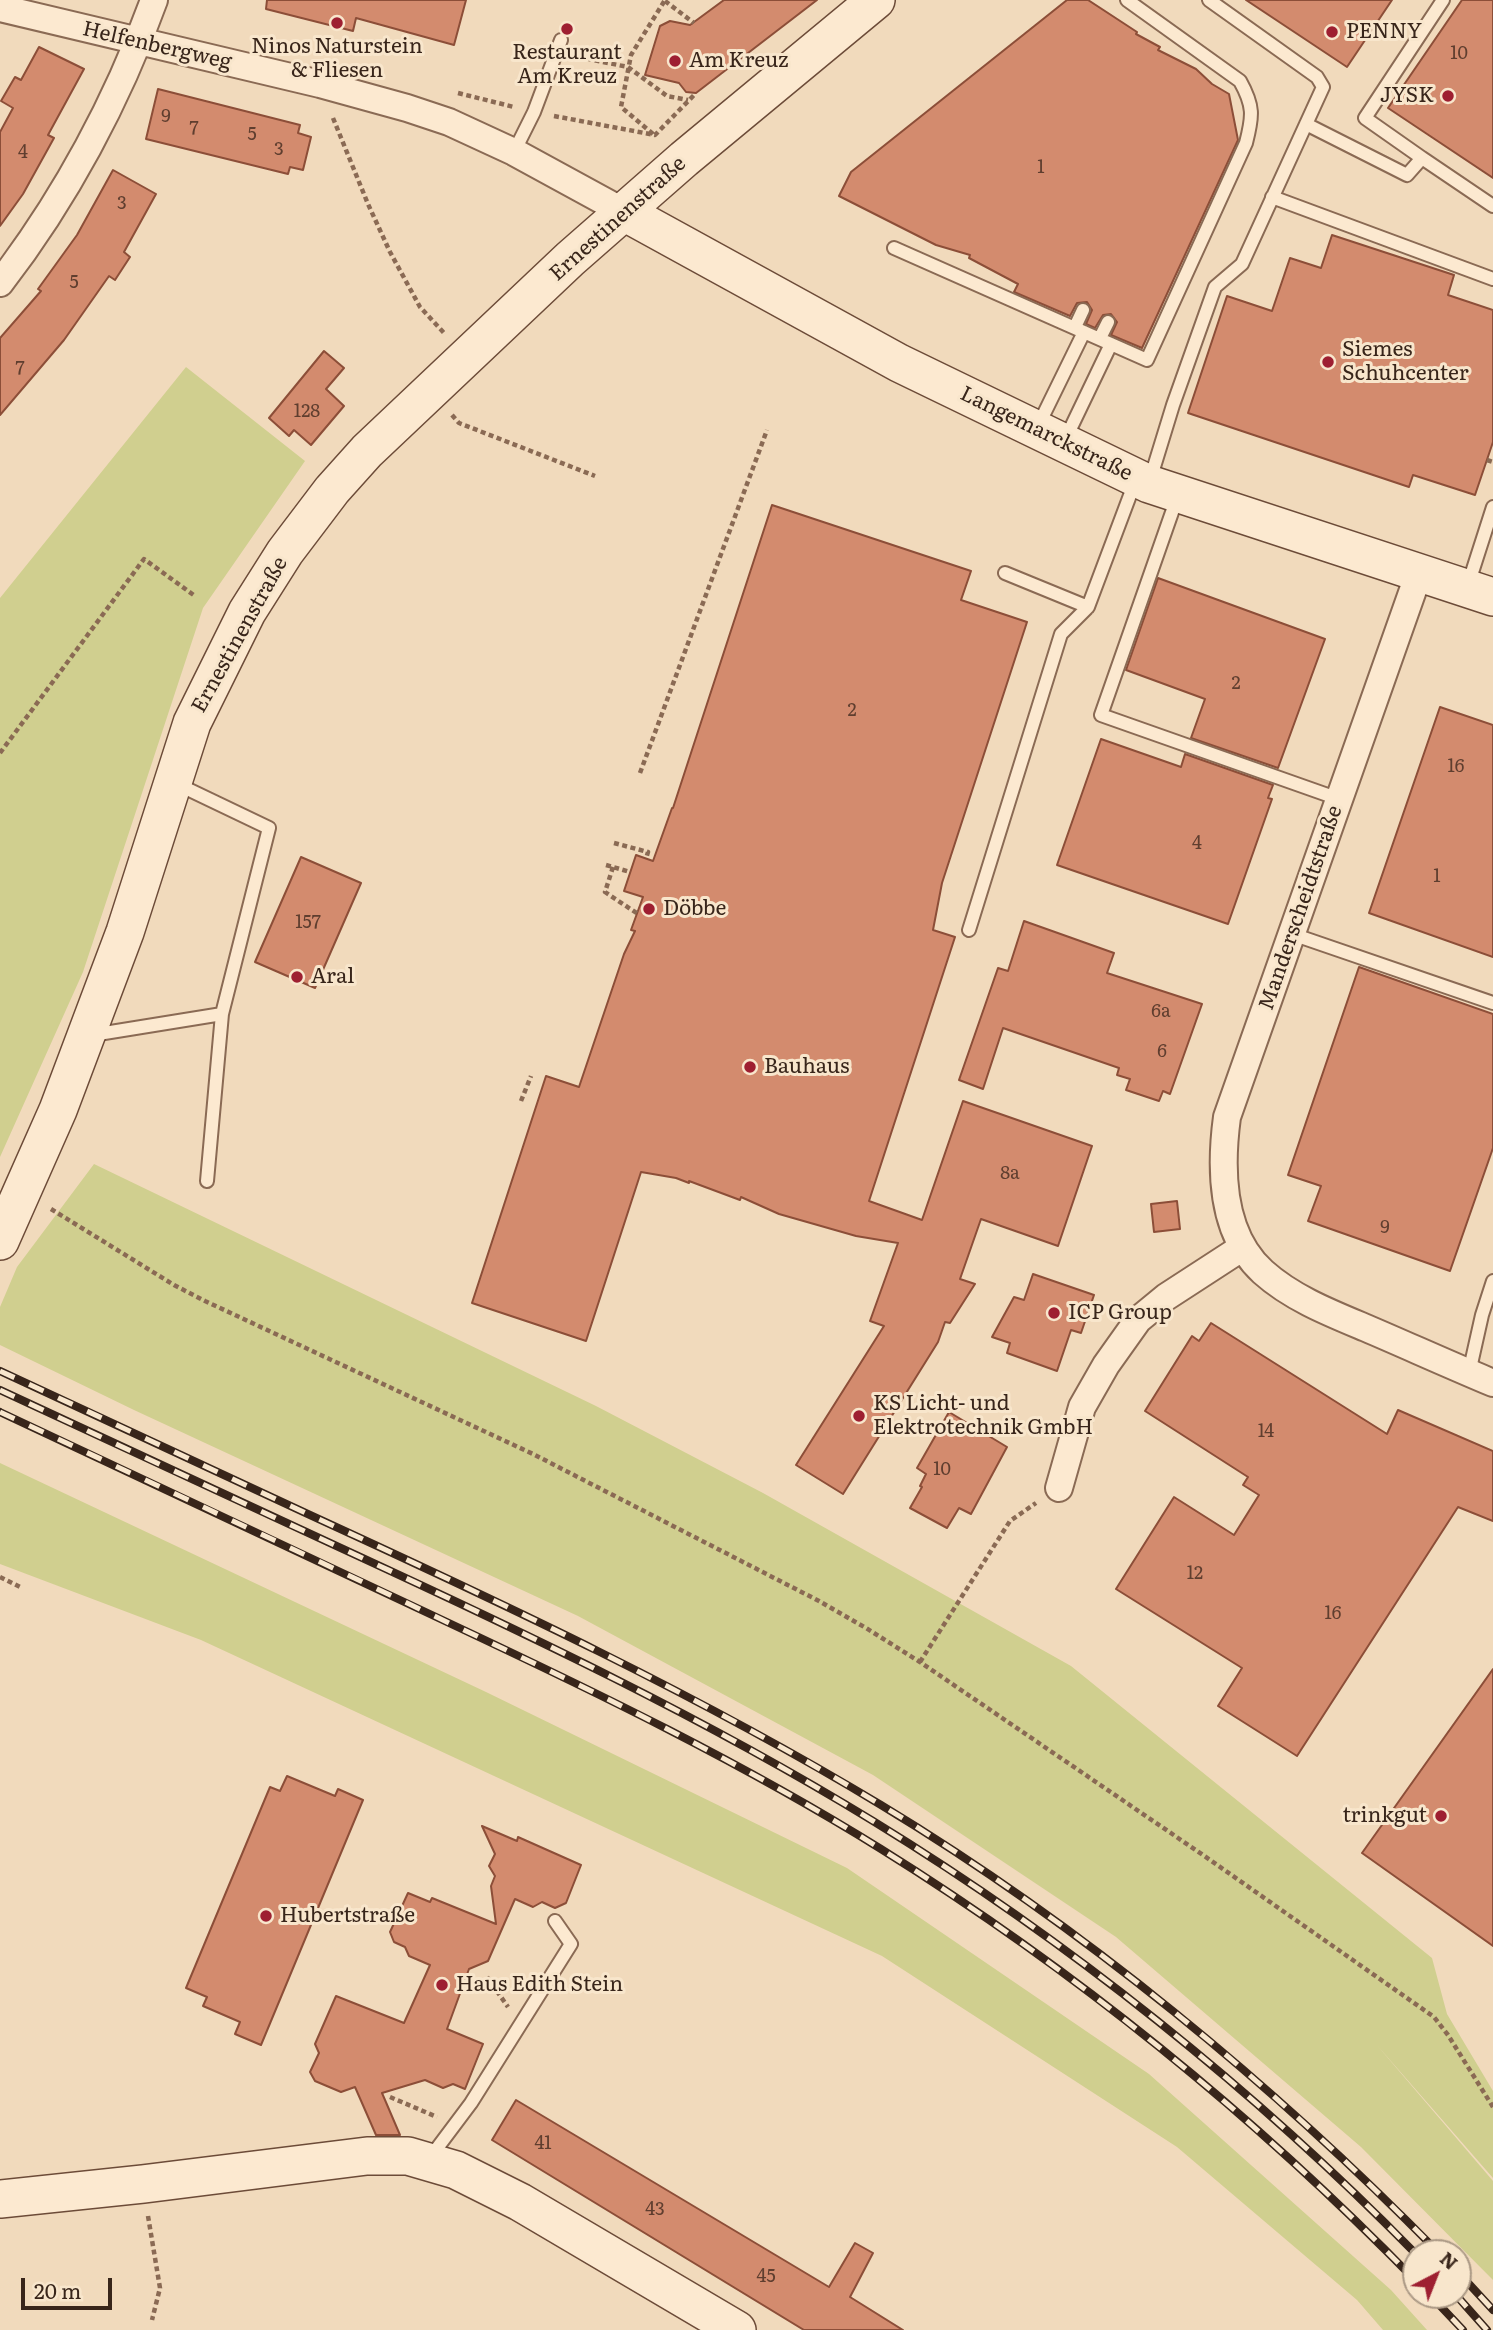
<!DOCTYPE html>
<html>
<head>
<meta charset="utf-8">
<style>
  body { margin:0 }
  #map { position:relative; width:1493px; height:2330px; overflow:hidden; background:#f1dabc; font-family:Literata,serif }
  canvas { display:block }
  .north { position:absolute; left:1402px; top:2239px; width:70px; height:70px; box-sizing:border-box; background:#f8e6cc; border:2px solid #ab9985; border-radius:50%; rotate:42deg; font-size:19px; font-weight:700; line-height:28px; text-align:center; color:#38251a }
  .north::after { content:''; display:block; margin:auto; width:24px; height:32px; background:#9e1f31; clip-path:polygon(50% 0,100% 100%,50% 72%,0 100%) }
  .scale { position:absolute; left:21px; top:2278px; width:91px; height:32px; box-sizing:border-box; border:4px solid #38251a; border-top:0; padding-left:9px; font-size:21px; line-height:24px; white-space:nowrap; color:#38251a; -webkit-text-stroke:5px #f8e6cc; paint-order:stroke }
</style>
</head>
<body>
<div id="map">
<canvas width="1493" height="2330"></canvas>
<div class="north">N</div>
<div class="scale">20 m</div>
</div>
<script>
const c = document.querySelector('canvas').getContext('2d');
c.lineJoin = 'round';
function fillPath(path, color) { c.fillStyle = color; c.fill(path, 'evenodd'); }
function trace(path, color, width, dash) { c.strokeStyle = color; c.lineWidth = width; c.lineCap = dash ? 'butt' : 'round'; c.setLineDash(dash || []); c.stroke(path); }
function label(font, color, halo, rows, align = 'center') {
  c.font = font + ' Literata,serif'; c.lineWidth = 6; c.setLineDash([]); c.textBaseline = 'middle'; c.strokeStyle = halo; c.fillStyle = color; for (const [text, x, y, turn = 0] of rows) {
    c.save(); c.translate(x, y); c.rotate((+turn || 0) * Math.PI / 180); c.textAlign = isNaN(turn) ? turn : align; if (halo) c.strokeText(text, 0, 0); c.fillText(text, 0, 0); c.restore();
  }
}
fillPath(new Path2D(`
  M186 367 305 461 203 608 83 972 0 1157V598Z
  M94 1164 596 1406 763 1493 1071 1666 1432 1958 1447 2014 1493 2091V2178L1376 2044 1493 2181V2280L1361 2147 1116 1937 873 1775 578 1616 134 1410 0 1345V1307L17 1267Z
  M0 1463 486 1692 847 1868 1149 2074 1391 2290 1427 2330H1383L1357 2300 1177 2147 882 1956 201 1640 0 1564Z`), '#d0cf8f');
const building = new Path2D(`
  M267 0H466L454 45 356 18 353 31 266 9Z
  M724 0H817L696 93 686 92 679 83 645 75 660 26 670 21 690 25Z
  M1067 0H1088L1137 32 1136 34 1160 47 1158 50 1196 69 1212 84 1229 94 1238 140 1142 348 1111 335 1117 322 1111 314 1103 315 1095 328 1086 324 1092 310 1087 302 1077 303 1070 316 1014 292 1018 284 969 258 970 255 936 245 839 196 851 172Z
  M1246 0H1392L1347 67Z
  M1462 0H1493V178L1388 108Z
  M39 47 84 69 48 135 54 138 23 194 0 226V132L13 108 1 101 15 77 21 80Z
  M158 89 300 125 298 133 311 137 303 170 290 167 288 174 146 139Z
  M113 170 156 194 124 252 130 257 115 280 109 276 64 340 0 415V338L41 291 38 289 77 235Z
  M1332 235 1454 275 1448 295 1493 310V442L1475 495 1413 475 1409 487 1188 413 1227 296 1272 311 1290 258 1321 268Z
  M324 351 344 368 326 389 344 406 311 445 294 430 289 436 269 418Z
  M772 505 971 571 961 600 1027 622 942 883 933 930 955 937 869 1201 922 1220 963 1101 1092 1146 1058 1246 981 1219 960 1279 975 1284 950 1323 945 1322 938 1342 843 1494 796 1465 884 1326 870 1321 898 1243 856 1236 779 1214 741 1197 740 1200 689 1181V1183L676 1178 641 1172 586 1341 472 1303 546 1076 579 1087 624 954 635 931 631 930 643 897 624 891 636 855 653 861 672 808H673Z
  M1158 578 1325 639 1278 768 1191 738 1205 699 1126 670Z
  M1440 707 1493 725V957L1369 913Z
  M1101 739 1181 767 1185 754 1273 785 1268 798 1272 799 1228 924 1057 865Z
  M301 857 361 883 315 988 255 962Z
  M1024 921 1114 953 1107 973 1202 1004 1170 1094 1163 1091 1159 1101 1126 1090 1130 1079 1117 1075 1119 1068 1003 1028 983 1089 959 1080 998 968 1008 971Z
  M1359 967 1493 1014V1148L1450 1271 1308 1221 1321 1186 1288 1175Z
  M1177 1201 1180 1229 1154 1232 1151 1204Z
  M1033 1274 1094 1295 1081 1333 1071 1330 1057 1371 1007 1353 1010 1343 992 1337 1014 1297 1024 1300Z
  M1211 1323 1387 1434 1398 1410 1493 1451V1521L1458 1507 1297 1756 1218 1706 1242 1668 1116 1589 1174 1497 1234 1535 1259 1495 1243 1485 1248 1477 1145 1411 1192 1336 1199 1341Z
  M949 1412 1007 1447 971 1514 959 1508 947 1528 910 1508 922 1487 920 1486 926 1474 917 1468Z
  M1493 1669V1946L1362 1853Z
  M287 1776 335 1796 338 1789 363 1800 261 2045 235 2034 240 2022 203 2006 207 1997 186 1988 270 1787 280 1791Z
  M482 1826 517 1841 518 1837 581 1865 566 1903 555 1908 542 1902 533 1907 515 1899 488 1961 469 1969 447 2029 483 2044 465 2089 453 2084 443 2088 425 2080 382 2093 400 2135H376L355 2087 341 2092 315 2081 310 2072 319 2053 315 2044 336 1996 404 2023 430 1965 409 1956 405 1947 394 1942 390 1932 408 1893 430 1902 432 1898 496 1924 491 1886 495 1876 489 1866 495 1854Z
  M516 2100 829 2287 855 2243 873 2253 850 2297 903 2330H804L492 2140Z`);
fillPath(building, '#d38b6e');
trace(building, '#8c4e38', 2);
const lane = new Path2D(`
  M1306 124 1407 175 1422 158 1493 206
  M514 152 534 112 561 40
  M1422 158 1365 118 1443 0
  M1272 197 1493 279
  M894 248 1147 360 1246 143C1253 116 1254 106 1240 81L1127 0
  M1075 327 1083 310
  M1100 338 1108 322
  M1038 426 1084 332
  M1065 440 1111 344
  M1150 480 1173 405 1215 287 1242 264 1323 87 1317 77 1209 0
  M1177 498 1101 715 1339 799
  M1005 573 1088 607 1135 482
  M1468 585 1493 507
  M177 784 269 828 222 1014 207 1181
  M969 930 1061 634 1088 607
  M1292 934 1493 1003
  M92 1035 222 1014
  M1469 1373 1482 1315 1493 1281
  M429 2159 471 2103 571 1944 555 1921`);
const street = new Path2D(`
  M0 8 320 84 407 108 449 122 514 152 624 212
  M0 283C65 199 118 100 154 0
  M1419 573 1227 1117C1220 1169 1221 1234 1263 1272 1292 1298 1330 1313 1366 1328 1408 1346 1450 1365 1493 1383
  M1059 1488 1082 1407 1106 1365 1138 1320 1166 1297 1243 1247`);
const secondary = new Path2D(`
  M624 212 899 363 1149 484 1493 597
  M0 1241 58 1110 125 932 192 723 247 612 285 552 332 490 367 451 570 259 684 159 876 0
  M0 2199 143 2184 367 2156H408L456 2170 520 2202 737 2330`);
trace(lane, '#8a6a54', 16);
trace(street, '#8a6a54', 30);
trace(secondary, '#6c4b38', 40);
trace(new Path2D(`
  M665 1 694 23
  M578 57 628 67 667 96 688 100
  M458 93 514 107
  M554 116 655 135 696 93
  M333 118 368 204 390 252 420 307 444 333
  M653 134 621 107 631 55 665 0
  M452 415 459 423 595 476
  M1487 460 1493 462
  M0 753 144 559 195 596
  M640 773 767 430
  M614 843 648 852 646 859
  M606 865 630 872
  M613 867 605 892 638 914
  M521 1101 531 1076
  M51 1209 174 1285 205 1301 533 1454 819 1601 866 1628 920 1662 1203 1855 1434 2017 1448 2035 1493 2107
  M0 1577 20 1587
  M920 1662 1010 1521 1036 1503
  M487 1977 508 2007
  M390 2097 437 2117
  M148 2216 160 2288 152 2320`), '#8a6a54', 4.5, [5, 3.5]);
trace(lane, '#fce9d0', 12);
trace(street, '#fce9d0', 26);
trace(secondary, '#fce9d0', 37);
const rail = new Path2D(`
  M0 1371C103 1418 206 1467 310 1515 504 1604 697 1694 881 1805 1083 1927 1274 2085 1439 2253
  M0 1390C114 1443 228 1496 343 1549 523 1632 703 1717 873 1821 1069 1941 1255 2090 1416 2254
  M0 1412C150 1482 300 1552 449 1623 596 1692 743 1763 881 1849 1075 1970 1256 2117 1416 2281
  M1458 2272 1493 2310
  M1430 2295 1463 2330
  M1456 2295 1487 2330`);
trace(rail, '#38251a', 8);
trace(rail, '#f8e6cc', 5, [16]);
for (const [x, y, r, color] of [
  [337,23,7,"#9e1f31"],
  [567,29,7,"#9e1f31"],
  [1332,32,7,"#9e1f31"],
  [675,61,7,"#9e1f31"],
  [1448,96,7,"#9e1f31"],
  [1328,362,7,"#9e1f31"],
  [649,909,7,"#9e1f31"],
  [297,977,7,"#9e1f31"],
  [750,1067,7,"#9e1f31"],
  [1054,1313,7,"#9e1f31"],
  [859,1416,7,"#9e1f31"],
  [1441,1816,7,"#9e1f31"],
  [266,1916,7,"#9e1f31"],
  [442,1985,7,"#9e1f31"]
]) { const dot = new Path2D(); dot.arc(x, y, r, 0, 2 * Math.PI); c.fillStyle = color; c.fill(dot); trace(dot, '#f8e6cc', 2.5); }
label('18px', '#5f3e2f', null, [
  ["10",1459,54],
  ["9",166,117],
  ["7",194,129],
  ["5",252,135],
  ["3",279,150],
  ["4",23,153],
  ["1",1041,168],
  ["3",122,204],
  ["5",74,283],
  ["7",20,369],
  ["128",307,412],
  ["2",1236,684],
  ["2",852,711],
  ["16",1456,767],
  ["4",1197,844],
  ["1",1437,877],
  ["157",308,923],
  ["6a",1161,1012],
  ["6",1162,1052],
  ["8a",1010,1174],
  ["9",1385,1228],
  ["14",1266,1432],
  ["10",942,1470],
  ["12",1195,1574],
  ["16",1333,1614],
  ["41",543,2144],
  ["43",655,2210],
  ["45",766,2277]
]);
label('21px', '#38251a', '#f8e6cc', [
  ["PENNY",1346,32],
  ["Ninos Naturstein",337,47,"center"],
  ["& Fliesen",337,71,"center"],
  ["Restaurant",567,53,"center"],
  ["Am Kreuz",567,77,"center"],
  ["Am Kreuz",689,61],
  ["JYSK",1434,96,"right"],
  ["Siemes",1342,350],
  ["Schuhcenter",1342,374],
  ["Döbbe",663,909],
  ["Aral",311,977],
  ["Bauhaus",764,1067],
  ["ICP Group",1068,1313],
  ["KS Licht- und",873,1404],
  ["Elektrotechnik GmbH",873,1428],
  ["trinkgut",1427,1816,"right"],
  ["Hubertstraße",280,1916],
  ["Haus Edith Stein",456,1985]
], 'left');
label('21px', '#38251a', '#f8e6cc', [
  ["Helfenbergweg",157,46,13],
  ["Ernestinenstraße",618,219,-42],
  ["Langemarckstraße",1046,434,26],
  ["Ernestinenstraße",240,635,-61],
  ["Manderscheidtstraße",1301,908,-71]
]);
</script>
</body>
</html>
